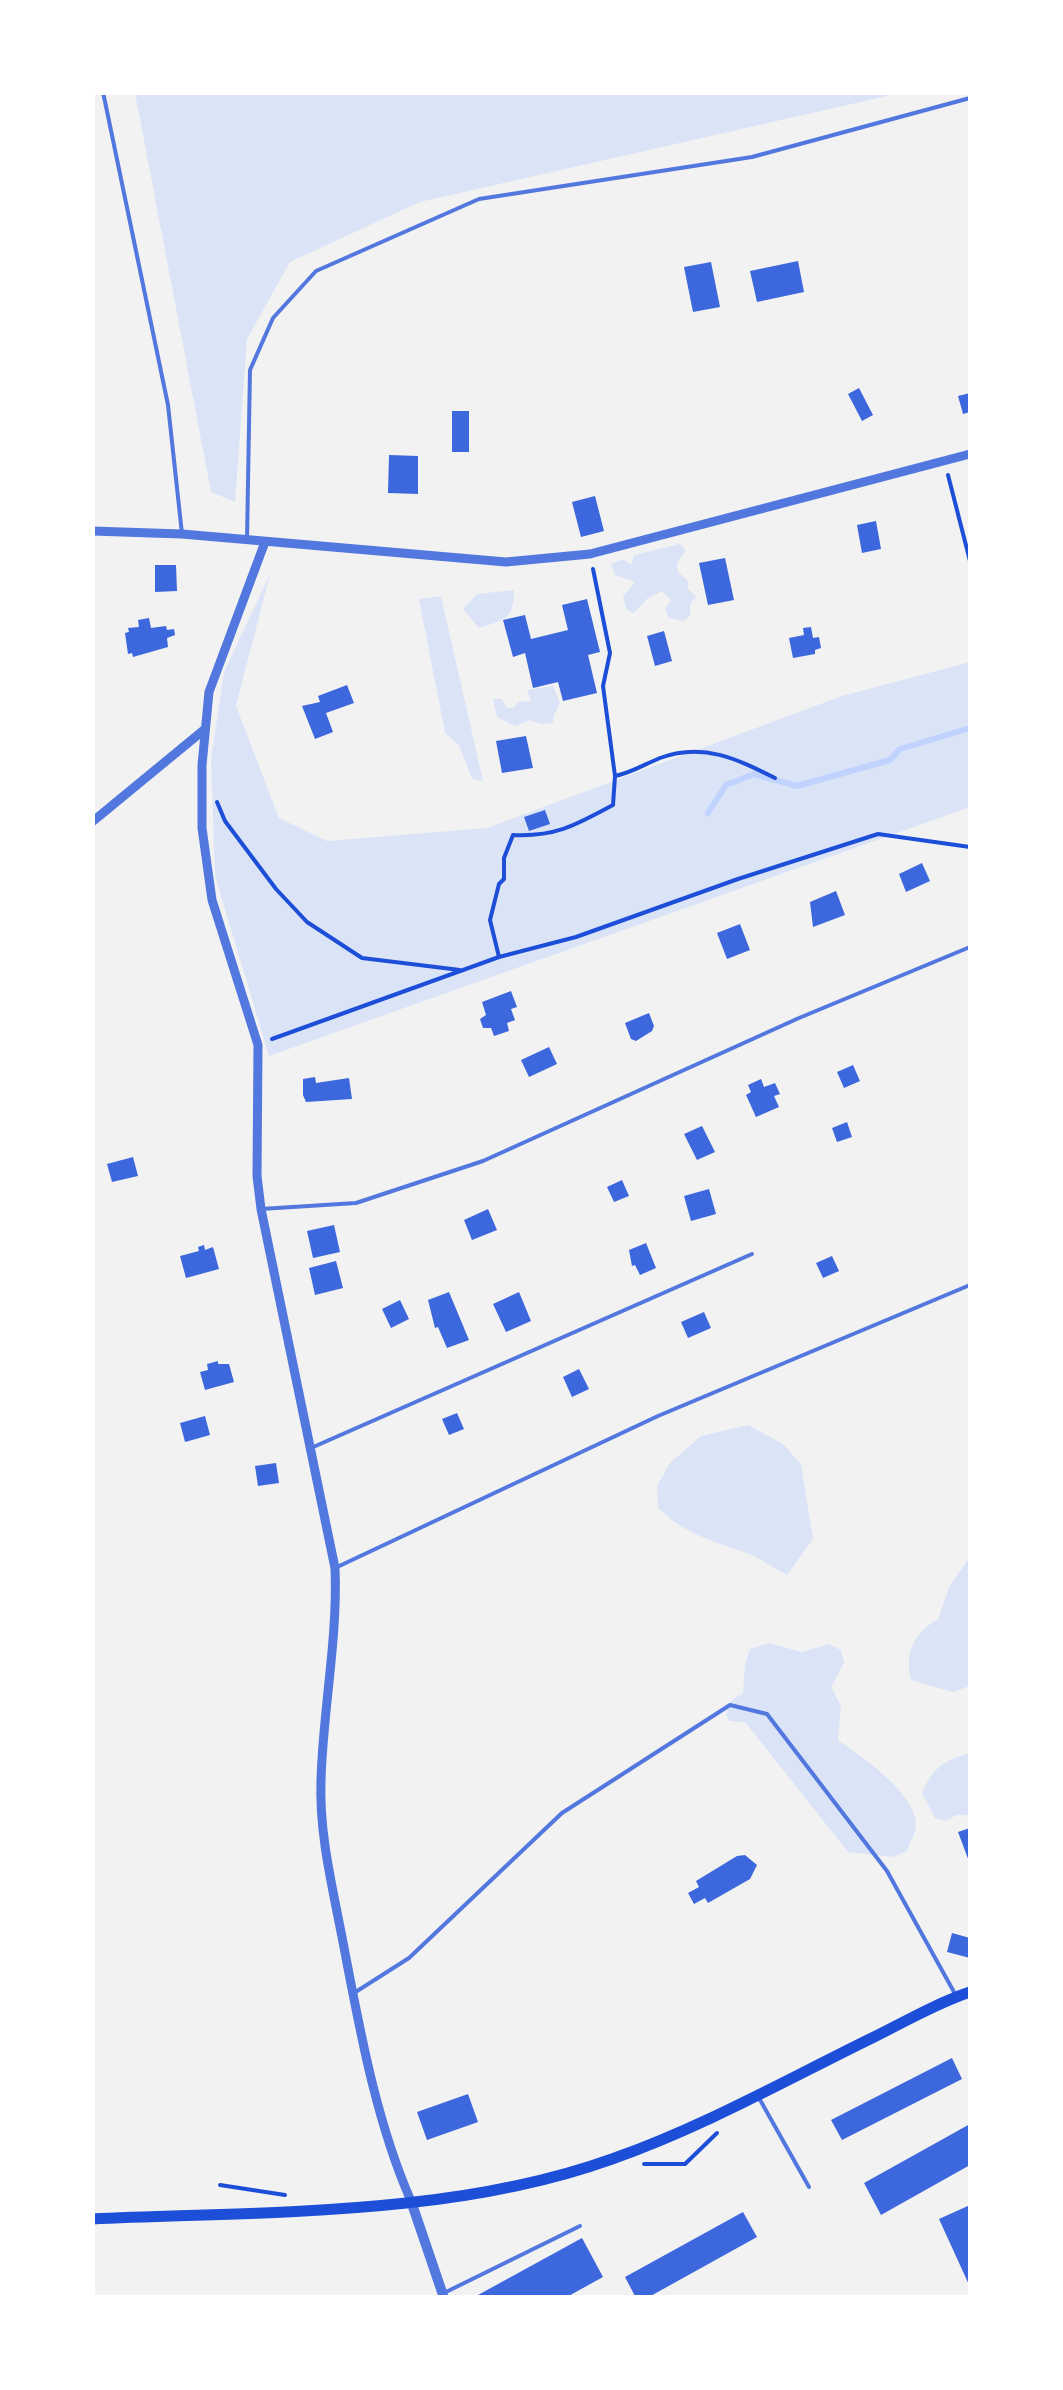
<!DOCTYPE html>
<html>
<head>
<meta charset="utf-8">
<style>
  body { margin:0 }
  #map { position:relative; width:1063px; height:2390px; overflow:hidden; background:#f2f2f2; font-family:"Fira Sans Condensed",sans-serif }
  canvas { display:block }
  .frame { position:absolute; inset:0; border:95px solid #fff; pointer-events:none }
</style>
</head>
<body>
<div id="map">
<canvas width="1063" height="2390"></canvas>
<div class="frame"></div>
</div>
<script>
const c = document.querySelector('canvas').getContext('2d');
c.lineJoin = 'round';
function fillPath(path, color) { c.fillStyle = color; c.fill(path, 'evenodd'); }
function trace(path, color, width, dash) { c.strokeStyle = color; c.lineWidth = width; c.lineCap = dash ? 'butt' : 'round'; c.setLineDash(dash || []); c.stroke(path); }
fillPath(new Path2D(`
  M135 93V92L900 93 420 202 290 262 247 339 235 502 211 492Z
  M680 544 686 550 677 564 678 572 688 581V589L696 597 690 604V616L683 621 669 618 665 609 671 600 662 591 648 598 634 613 626 609 623 596 635 582 615 575 611 564 623 559 631 565 634 555Z
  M270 574 236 706 279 818 327 841 487 828 842 696 970 662V807L269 1056 215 876 211 759 224 672Z
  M514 590C514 619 505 620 479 628L463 609 477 594Z
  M441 596 483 781 472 779 459 745 445 733 419 599Z
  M553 686 560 703 554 715 553 723 541 724 530 720 515 726 497 717 493 699H501L507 708H513L518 702 531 701 527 690Z
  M748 1425 783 1444 801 1464 813 1539 787 1575C773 1568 759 1557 744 1552 711 1541 684 1533 658 1508L657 1486 670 1463 701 1436Z
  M970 1557V1686L953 1692 911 1680C904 1653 914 1633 938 1619L950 1585Z
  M769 1643 802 1652 829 1644 841 1650 844 1663 831 1687 841 1706 838 1740C862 1757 919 1795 916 1828 915 1835 909 1844 907 1851L893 1857 848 1852 745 1722 730 1721 726 1715 731 1701 743 1693 745 1665 750 1649Z
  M970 1753V1815H957L945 1821 935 1818 922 1793C932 1768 945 1760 970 1753Z`), '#dbe4f7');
trace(new Path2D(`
  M708 813 726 785 754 774 797 786 890 760 900 749 970 728`), '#bfd3fe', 6);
fillPath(new Path2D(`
  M798 261 804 292 757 302 750 271Z
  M711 262 720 307 693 312 684 267Z
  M859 388 873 415 862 421 848 394Z
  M970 393V412L963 414 958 396Z
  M452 411H469V452H452Z
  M389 455 418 456V494L388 493Z
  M595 496 604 531 581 537 572 502Z
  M876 521 881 549 862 553 857 525Z
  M725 558 734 600 708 605 699 563Z
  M155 565H176L177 591 155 592Z
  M587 599 600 652 588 655 597 693 563 701 558 682 533 688 525 653 513 657 503 620 525 615 531 639 568 630 562 605Z
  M149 618 151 628 166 626 167 630 174 629 175 635 167 638 168 647 133 657 132 653 128 654 125 633 129 632 128 628 139 627 138 620Z
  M811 627 813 638 819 637 821 648 815 650V654L793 658 789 638 804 635 803 628Z
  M664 631 672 661 655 666 647 636Z
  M347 685 354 703 326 713 333 732 315 739 302 706 320 702 318 696Z
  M526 736 533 768 502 773 496 741Z
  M545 810 550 824 529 831 524 817Z
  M922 863 930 881 906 892 899 874Z
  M836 891 845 915 813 927 810 902Z
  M740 924 750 950 727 959 717 933Z
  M511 991 517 1007 511 1009 515 1020 507 1023 509 1031 494 1036 491 1028H483L480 1019 486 1015 482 1002Z
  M649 1013 654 1026 652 1031 636 1041 631 1039 625 1023Z
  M549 1047 557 1064 529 1077 521 1060Z
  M853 1065 860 1081 844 1088 837 1072Z
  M315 1077 316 1083 349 1078 352 1099 306 1102 303 1095V1079Z
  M761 1079 764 1087 775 1083 780 1094 774 1096 779 1107 756 1117 746 1095 751 1092 748 1085Z
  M847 1122 852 1137 837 1142 832 1128Z
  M702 1126 715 1152 697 1160 684 1134Z
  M133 1157 138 1176 112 1182 107 1164Z
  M622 1180 629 1196 614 1202 607 1187Z
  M709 1189 716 1214 691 1221 684 1196Z
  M488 1209 497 1230 472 1240 464 1220Z
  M334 1225 340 1252 313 1258 307 1231Z
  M646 1243 656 1268 640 1275 635 1265 632 1266 629 1250Z
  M204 1245 205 1250 213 1247 219 1269 186 1278 180 1256 199 1251 198 1247Z
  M832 1256 839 1271 823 1278 816 1263Z
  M336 1261 343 1288 315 1295 309 1268Z
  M449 1292 469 1340 447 1348 438 1327 435 1328 428 1300Z
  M519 1292 531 1321 506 1332 493 1304Z
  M400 1300 409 1319 391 1328 382 1309Z
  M704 1312 711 1328 688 1338 681 1322Z
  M218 1361V1364H229L234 1382 205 1390 200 1372 208 1370 207 1364Z
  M579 1369 589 1389 572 1397 563 1377Z
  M457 1413 464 1429 449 1435 442 1419Z
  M205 1416 210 1435 185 1442 180 1423Z
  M276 1463 279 1483 258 1486 255 1466Z
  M970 1828V1864L958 1832Z
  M745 1855 757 1865 750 1879 708 1903 705 1898 694 1904 688 1893 699 1887 696 1881 737 1856Z
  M952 1933 970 1938V1958L947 1952Z
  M952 2058 962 2079 842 2140 831 2120Z
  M468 2094 478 2122 427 2140 417 2112Z
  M970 2124V2165L881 2215 864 2183Z
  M970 2205V2287L939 2219Z
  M743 2212 757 2237 647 2298H636L625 2277Z
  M582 2238 603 2277 565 2298H479L478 2295Z`), '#3d67dc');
trace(new Path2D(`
  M948 475 970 561
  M593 569 610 653 603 686 615 776C631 773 645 764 660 758 703 742 737 759 775 778
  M217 802 225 821 276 889 307 922 362 958 460 970
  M499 957 490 920 499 884 504 879V858L513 835C556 837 576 825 613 805L615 776
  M272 1039 499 957 576 937 738 879 878 834 970 847
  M644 2164H685L717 2133
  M220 2185 285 2195`), '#1d4ed8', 4);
trace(new Path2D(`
  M103 92 168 405 182 534
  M247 539 250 370 273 318 316 271 479 199 752 157 970 98
  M261 1209 356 1203 483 1161 799 1018 970 947
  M311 1448 752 1254
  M335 1568 658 1416 970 1285
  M354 1993 409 1958 562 1813 730 1705 767 1714 887 1871 954 1992
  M759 2098 809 2187
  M92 2103V2111
  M446 2292 580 2226`), '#5277de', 4);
trace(new Path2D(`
  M92 531 182 534 506 562 590 554 970 454
  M265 542 209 692 202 765V828L212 900 258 1045 257 1176 261 1209 335 1568C338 1638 323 1709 321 1780 319 1833 332 1885 342 1937 359 2025 375 2119 411 2201
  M92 822 205 729`), '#5277de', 9);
trace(new Path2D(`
  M411 2201 444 2298`), '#5277de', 10);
trace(new Path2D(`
  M92 2219C262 2211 451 2217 612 2159 703 2127 788 2079 874 2037 906 2021 937 2003 970 1992`), '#1d4ed8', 11);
</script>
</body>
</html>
